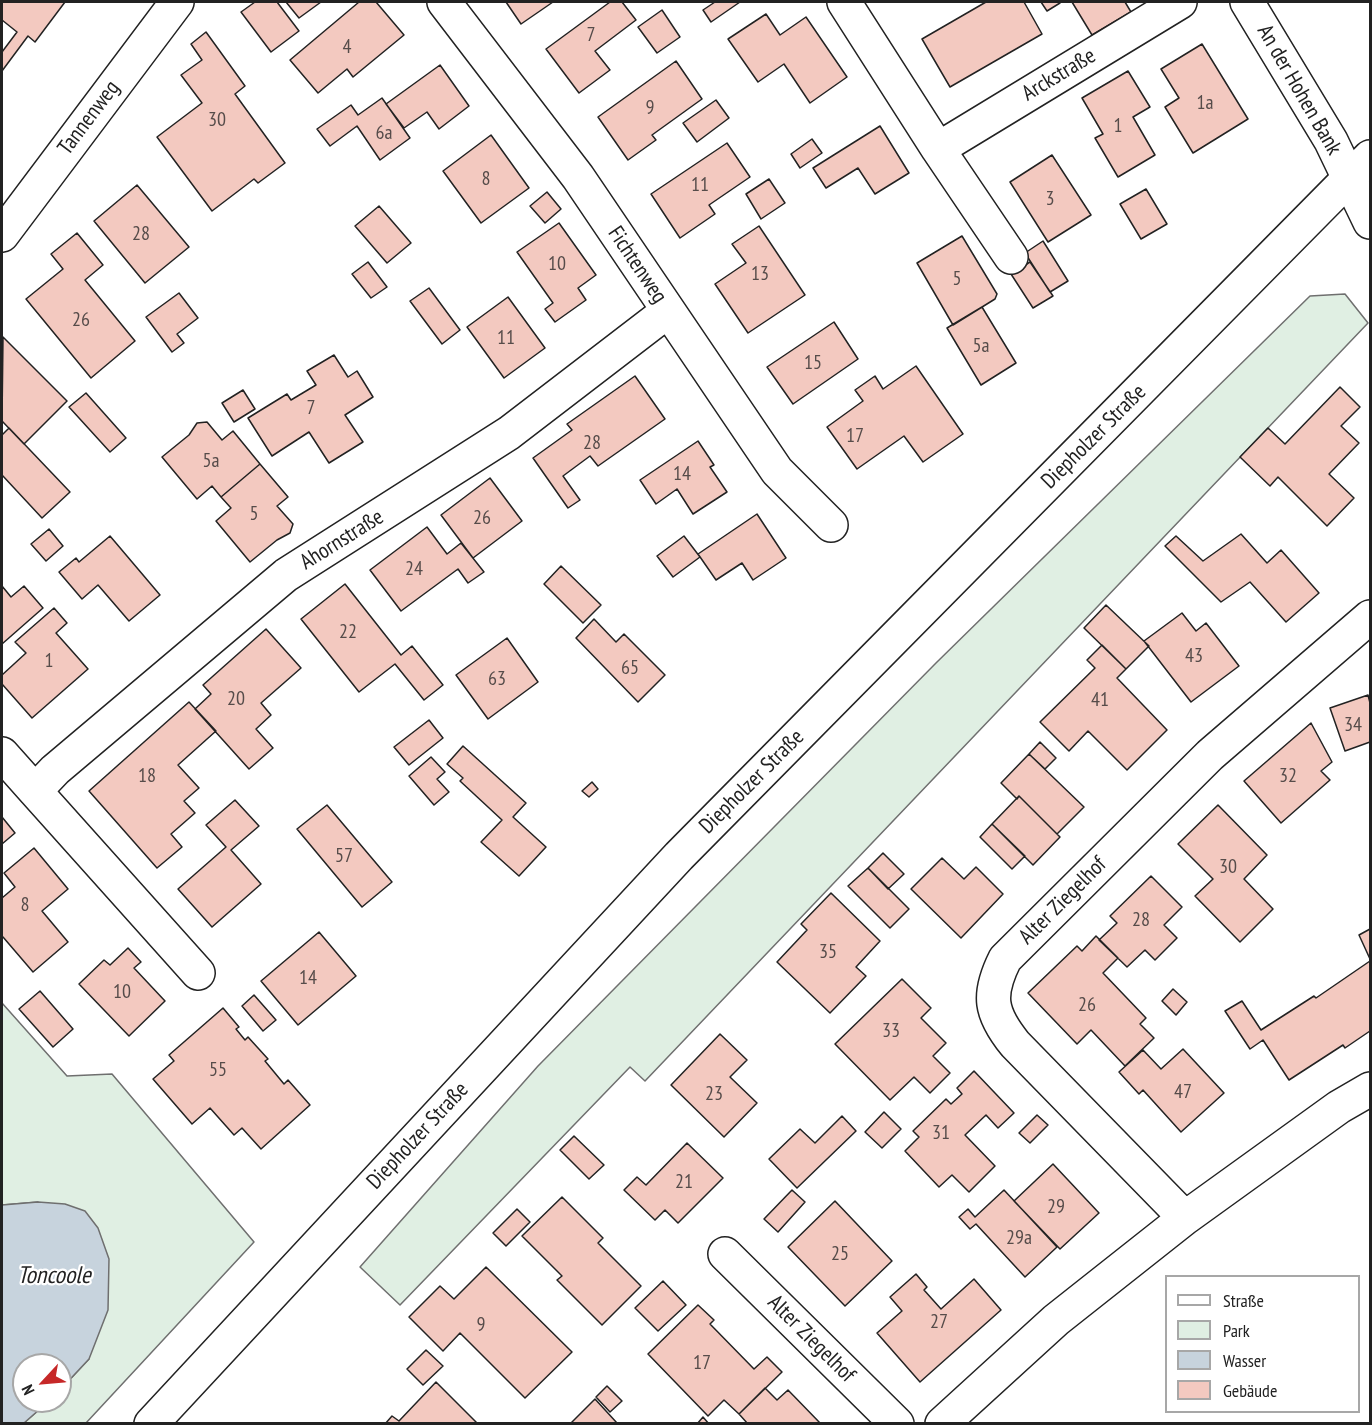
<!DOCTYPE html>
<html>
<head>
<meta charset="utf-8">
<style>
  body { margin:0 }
  #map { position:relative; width:1372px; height:1425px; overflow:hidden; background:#fff; font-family:"PT Sans Narrow",sans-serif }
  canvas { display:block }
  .frame { position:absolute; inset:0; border:3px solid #222; pointer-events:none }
  .legend { position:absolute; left:1165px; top:1275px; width:195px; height:138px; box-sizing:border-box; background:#fff; border:2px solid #a7a7a7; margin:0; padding:8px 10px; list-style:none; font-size:18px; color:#222 }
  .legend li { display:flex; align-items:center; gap:12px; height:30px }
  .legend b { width:30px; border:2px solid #a7a7a7 }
  .north { position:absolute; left:12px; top:1353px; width:60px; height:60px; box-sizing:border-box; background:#fff; border:2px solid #a7a7a7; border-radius:50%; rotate:244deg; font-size:16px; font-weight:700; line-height:24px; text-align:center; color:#222 }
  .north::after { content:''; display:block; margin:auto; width:21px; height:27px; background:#c62828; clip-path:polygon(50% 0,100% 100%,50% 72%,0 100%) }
</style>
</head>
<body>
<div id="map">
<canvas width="1372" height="1425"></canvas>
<div class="frame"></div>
<ul class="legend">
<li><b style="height:8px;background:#fff"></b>Straße</li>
<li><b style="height:16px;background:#e0efe3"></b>Park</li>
<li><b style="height:16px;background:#c7d3dd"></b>Wasser</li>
<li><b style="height:16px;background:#f3c9c0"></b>Gebäude</li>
</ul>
<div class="north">N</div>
</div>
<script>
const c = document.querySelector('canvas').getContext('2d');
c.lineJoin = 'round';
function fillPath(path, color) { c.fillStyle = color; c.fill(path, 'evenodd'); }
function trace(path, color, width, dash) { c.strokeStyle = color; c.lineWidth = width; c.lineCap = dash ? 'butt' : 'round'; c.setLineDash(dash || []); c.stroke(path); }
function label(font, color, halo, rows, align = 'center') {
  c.font = font + ' "PT Sans Narrow",sans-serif'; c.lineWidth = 4.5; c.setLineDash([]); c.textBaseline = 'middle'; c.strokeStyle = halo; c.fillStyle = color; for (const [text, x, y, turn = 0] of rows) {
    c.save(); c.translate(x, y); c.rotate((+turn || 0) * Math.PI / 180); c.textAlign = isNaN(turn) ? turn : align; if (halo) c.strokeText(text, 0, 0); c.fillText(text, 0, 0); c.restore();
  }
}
const green = new Path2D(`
  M1345 294 1368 323 645 1081 630 1067 400 1305 360 1267 538 1066 936 663 1310 296Z
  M2 1003 67 1076 112 1074 254 1242 86 1423H24L49 1401H60V1390L89 1359 38 1202 2 1205Z`);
fillPath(green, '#e0efe3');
trace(green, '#6f6f6f', 1.5);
const water = new Path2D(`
  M38 1202 65 1204 85 1211 98 1228 109 1259 108 1310 89 1359 60 1390V1365H24V1401H49L24 1423H2V1205Z`);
fillPath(water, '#c7d3dd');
trace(water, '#6f6f6f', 1.5);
const building = new Path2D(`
  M2 2H65L35 42 28 36 2 71V52L17 32 2 20Z
  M255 2H277L299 31 271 52 241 12Z
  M286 2H321L299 18Z
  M359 2H376L404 35 353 77 347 69 318 93 290 60Z
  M506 2H553L521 24Z
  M610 2H622L636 20 595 51 610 70 579 93 546 49Z
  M715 2H740L711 22 703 10Z
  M986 2H1024L1042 34 950 87 922 39Z
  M1041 2H1059L1060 3 1047 11Z
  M1072 2H1125L1131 12 1092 35Z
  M662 10 680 37 657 53 638 27Z
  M766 14 780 35 806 17 847 77 810 103 784 64 758 82 728 39Z
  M206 32 245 86 235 94 285 163 258 183 254 179 212 211 157 137 202 103 181 75 202 60 191 44Z
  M1202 44 1248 119 1193 153 1165 107 1179 98 1161 69Z
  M676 61 702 99 652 135 656 140 628 160 598 117Z
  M440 65 469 106 439 129 427 112 404 128 386 104Z
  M1128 71 1150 107 1133 117 1155 155 1118 177 1095 138 1103 134 1082 98Z
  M382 98 410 138 380 160 357 126 330 146 317 129 351 105 358 115Z
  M716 100 729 118 697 142 683 123Z
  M880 126 909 173 875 194 858 168 826 188 813 168Z
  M491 135 529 188 481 223 443 171Z
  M812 139 822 153 800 168 791 154Z
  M727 143 750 177 709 205 715 214 680 238 651 194Z
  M1052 155 1091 215 1048 242 1010 182Z
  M769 179 785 203 761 219 746 194Z
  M137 185 189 247 145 283 94 221Z
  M1146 189 1167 224 1141 239 1120 204Z
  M547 192 561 209 545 223 530 206Z
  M379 206 411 243 387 263 355 226Z
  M559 223 596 275 578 288 586 300 555 322 545 309 553 303 517 252Z
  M759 226 805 295 748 333 715 284 746 263 732 244Z
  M77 233 103 265 85 280 135 341 91 378 26 299 63 269 51 254Z
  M962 236 997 294 995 299 953 325 917 263Z
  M1043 241 1068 281 1050 292 1025 253Z
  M368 262 387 287 371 298 352 274Z
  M1030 262 1053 296 1033 308 1011 274Z
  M429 288 460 330 442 344 410 301Z
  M179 293 198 318 177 334 184 343 172 352 146 317Z
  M508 297 545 348 504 378 467 327Z
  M982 307 1016 363 981 385 947 328Z
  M834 322 858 359 793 404 767 367Z
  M3 337 67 401 24 444 2 421Z
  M334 355 348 377 357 371 373 397 345 415 363 442 329 463 309 432 272 456 248 418 287 394 291 400 316 385 307 371Z
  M916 366 963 434 923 462 904 436 857 469 827 427 863 401 855 390 875 376 883 389Z
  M635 376 665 419 598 466 590 456 563 476 580 500 568 508 533 458 572 430 567 424Z
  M1340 387 1360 407 1341 426 1359 443 1329 474 1354 498 1327 526 1278 477 1270 486 1240 457 1268 428 1285 444Z
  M243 390 255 409 234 422 222 403Z
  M86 393 126 438 110 452 69 407Z
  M207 422 222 440 233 431 260 464 221 497 212 486 197 499 162 457 189 435 197 423Z
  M9 428 70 492 42 518 2 475V435Z
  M698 441 714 465 710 467 727 492 693 514 677 489 656 504 640 480Z
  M260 464 288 497 277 506 293 524 290 533 277 540 250 562 216 521 231 508 221 497Z
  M490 478 522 521 473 558 441 515Z
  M757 514 786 558 753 580 742 563 716 580 698 554Z
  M427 527 447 554 461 543 484 572 468 583 458 569 401 611 370 570Z
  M49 529 63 546 46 561 31 544Z
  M1241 534 1267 563 1281 550 1319 593 1286 622 1250 582 1221 602 1165 546 1176 536 1203 561Z
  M110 536 160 595 129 621 98 585 82 599 59 572 76 558 79 562Z
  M684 536 700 557 673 577 657 556Z
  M561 566 601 605 583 623 544 584Z
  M345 584 401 655 412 646 443 685 424 700 395 664 359 692 301 619Z
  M2 586 11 597 24 586 43 608 2 644Z
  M1106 605 1149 646 1126 669 1084 628Z
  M54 608 67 623 56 633 88 669 32 718 2 684V675L26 653 15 642Z
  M1182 613 1196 631 1206 623 1239 666 1191 702 1144 641Z
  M594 619 616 642 624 634 665 675 638 702 576 638Z
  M266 629 301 668 261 703 271 715 256 729 273 748 249 769 195 709 211 694 203 685Z
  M507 638 538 682 488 719 456 675Z
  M1102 645 1126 669 1117 678 1167 730 1127 770 1088 731 1069 751 1040 722 1095 668 1087 660Z
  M1368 695 1370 703V742L1345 751 1330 708Z
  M189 702 216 731 178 765 199 788 184 801 195 813 171 834 182 847 157 868 89 791Z
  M429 720 443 738 409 765 394 747Z
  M1311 723 1332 762 1321 771 1330 780 1281 823 1244 781Z
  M1040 742 1056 758 1045 769 1029 754Z
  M463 746 526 803 513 817 546 847 519 876 481 842 502 820 460 781 463 778 447 764Z
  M1029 754 1084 807 1057 834 1019 796 1017 799 1001 783Z
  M431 757 445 772 437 779 449 792 434 805 409 776Z
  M592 782 598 789 589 797 582 791Z
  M1019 796 1060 837 1033 865 992 824Z
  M235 800 259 826 231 850 261 884 212 927 178 889 226 847 206 825Z
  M327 805 392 882 362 907 297 829Z
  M1218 805 1267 855 1244 879 1273 909 1240 942 1195 896 1213 879 1178 844Z
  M2 817 15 833 2 844Z
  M992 824 1025 856 1012 869 980 837Z
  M34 848 68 889 42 911 68 942 33 972 3 937 2 938V898L15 887 4 873Z
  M883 853 904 874 888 889 868 868Z
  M942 858 964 879 976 867 1003 894 961 938 911 889Z
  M868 868 909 909 890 928 848 886Z
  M1151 876 1182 907 1164 925 1177 938 1155 960 1145 950 1127 967 1099 940 1117 923 1110 916Z
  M831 893 880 941 856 967 866 976 830 1013 777 962 807 930 801 924Z
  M1370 929V959L1359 935Z
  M319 932 356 976 298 1025 261 981Z
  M1096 936 1118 958 1103 973 1146 1018 1140 1024 1154 1038 1125 1066 1091 1030 1077 1044 1028 993 1077 946 1082 951Z
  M128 948 141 962 134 968 165 1001 129 1036 79 984 104 960 110 965Z
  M1370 961V1031L1345 1048 1343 1045 1289 1080 1263 1040 1250 1049 1225 1011 1242 1001 1261 1030 1314 996 1316 998Z
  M902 979 931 1008 921 1018 946 1043 933 1056 950 1073 930 1093 914 1077 890 1100 835 1044Z
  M1173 989 1187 1002 1176 1015 1162 1001Z
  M40 991 73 1029 53 1047 19 1009Z
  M254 995 276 1020 263 1031 242 1006Z
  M223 1008 239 1027 236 1029 245 1040 248 1037 268 1059 265 1061 284 1084 288 1080 310 1105 261 1149 242 1128 234 1135 210 1108 192 1124 153 1079 174 1061 169 1055Z
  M720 1034 747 1060 730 1077 757 1103 724 1137 671 1085Z
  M1183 1049 1224 1093 1181 1132 1143 1090 1139 1094 1119 1072 1143 1050 1161 1069Z
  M974 1071 1014 1113 998 1128 986 1115 965 1135 995 1166 969 1192 952 1175 939 1187 905 1151 919 1137 913 1131 946 1099 951 1104 962 1094 957 1088Z
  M884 1112 901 1129 882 1148 865 1132Z
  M1037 1115 1048 1125 1030 1143 1019 1133Z
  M842 1116 856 1131 797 1188 769 1159 800 1129 815 1143Z
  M574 1136 604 1165 589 1179 560 1150Z
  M687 1143 723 1178 678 1223 665 1210 655 1220 624 1190 637 1177 646 1185Z
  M1053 1164 1099 1213 1060 1249 1014 1201Z
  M792 1190 805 1202 778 1232 764 1219Z
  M1004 1190 1057 1247 1025 1277 976 1224 970 1229 959 1217 968 1209 975 1217Z
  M562 1197 603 1238 598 1243 641 1286 602 1325 557 1280 562 1276 522 1236Z
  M835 1201 892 1261 845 1306 788 1247Z
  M517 1209 530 1222 506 1246 493 1233Z
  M486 1267 572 1352 525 1398 460 1333 443 1351 409 1317 440 1286 454 1299Z
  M916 1274 927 1287 924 1290 941 1309 974 1279 1001 1310 920 1382 877 1333 902 1311 890 1297Z
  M663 1281 686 1305 658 1331 635 1308Z
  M698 1305 714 1320 710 1324 754 1369 767 1357 782 1372 739 1414 724 1400 708 1416 648 1354Z
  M426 1350 443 1366 423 1385 407 1369Z
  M436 1382 478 1424H385L392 1416 399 1421Z
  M607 1386 622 1401 610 1412 596 1397Z
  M765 1388 777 1400 788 1390 821 1424H748L739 1414Z
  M595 1399 617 1423 570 1424Z
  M703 1417 709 1424H697Z`);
fillPath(building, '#f3c9c0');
trace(building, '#222', 1.5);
const minor = new Path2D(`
  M444 2 578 177 777 471 831 525
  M844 2 938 149 1180 2
  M1247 2 1331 141 1370 222
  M938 149 1011 257
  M2 235 177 2
  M2 754 35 791 55 770 286 575 509 433 668 311
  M35 791 198 973
  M1185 1218 1339 1107 1370 1089
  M725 1254 897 1424
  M942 1424 1056 1320 1185 1218 1015 1044C990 1013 987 995 1005 959L1210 755 1370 617`);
const major = new Path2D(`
  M151 1424 679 856 1370 157`);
trace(minor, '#222', 36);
trace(major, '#222', 36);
trace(minor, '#fff', 33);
trace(major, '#fff', 33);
label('20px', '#564c4a', null, [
  ["7",591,35],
  ["4",347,47],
  ["1a",1205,103],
  ["9",650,108],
  ["30",217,120],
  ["1",1118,126],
  ["6a",384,133],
  ["8",486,179],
  ["11",700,185],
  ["3",1050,199],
  ["28",141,234],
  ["10",557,264],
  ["13",760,274],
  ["5",957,279],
  ["26",81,320],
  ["11",506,338],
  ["5a",981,346],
  ["15",813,363],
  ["7",311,408],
  ["17",855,436],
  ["28",592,443],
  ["5a",211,461],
  ["14",682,474],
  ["5",254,514],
  ["26",482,518],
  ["24",414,569],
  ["22",348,632],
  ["43",1194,656],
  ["1",49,661],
  ["65",630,668],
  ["63",497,679],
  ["20",236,699],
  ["41",1100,700],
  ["34",1353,725],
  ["18",147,776],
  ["32",1288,776],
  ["57",344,856],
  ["30",1228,867],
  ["8",25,905],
  ["28",1141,920],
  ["35",828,952],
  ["14",308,978],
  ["10",122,992],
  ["26",1087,1005],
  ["33",891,1031],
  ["55",218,1070],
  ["47",1183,1092],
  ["23",714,1094],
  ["31",941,1133],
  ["21",684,1182],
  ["29",1056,1207],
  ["29a",1019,1238],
  ["25",840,1254],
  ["27",939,1322],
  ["9",481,1325],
  ["17",702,1363]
]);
label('22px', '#222', '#fff', [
  ["Arckstraße",1059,75,-31],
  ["An der Hohen Bank",1299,90,60],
  ["Tannenweg",89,118,-53],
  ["Fichtenweg",637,265,56],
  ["Diepholzer Straße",1094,437,-45],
  ["Ahornstraße",342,540,-32],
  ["Diepholzer Straße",752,782,-45],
  ["Alter Ziegelhof",1063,901,-45],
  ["Diepholzer Straße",418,1136,-47],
  ["Alter Ziegelhof",811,1339,45]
]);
label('italic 24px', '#222', '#fff', [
  ["Toncoole",54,1276]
]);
</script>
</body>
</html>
